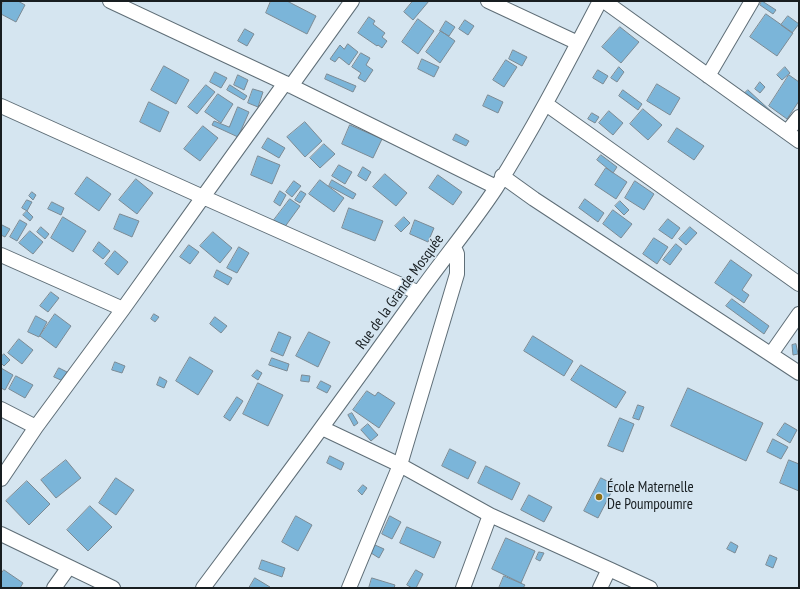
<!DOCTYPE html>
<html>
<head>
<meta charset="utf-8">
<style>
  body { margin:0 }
  #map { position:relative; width:800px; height:589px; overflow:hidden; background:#d5e5f0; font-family:"PT Sans Narrow",sans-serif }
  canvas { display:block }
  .frame { position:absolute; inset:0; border:2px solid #181e21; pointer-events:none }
</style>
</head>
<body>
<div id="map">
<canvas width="800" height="589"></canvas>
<div class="frame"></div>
</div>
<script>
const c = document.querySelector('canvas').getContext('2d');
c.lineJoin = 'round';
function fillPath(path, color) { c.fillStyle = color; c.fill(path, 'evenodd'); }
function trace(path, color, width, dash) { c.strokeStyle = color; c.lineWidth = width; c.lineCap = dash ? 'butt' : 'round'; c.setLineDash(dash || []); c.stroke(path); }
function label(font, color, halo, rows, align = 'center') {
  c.font = font + ' "PT Sans Narrow",sans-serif'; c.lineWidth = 3; c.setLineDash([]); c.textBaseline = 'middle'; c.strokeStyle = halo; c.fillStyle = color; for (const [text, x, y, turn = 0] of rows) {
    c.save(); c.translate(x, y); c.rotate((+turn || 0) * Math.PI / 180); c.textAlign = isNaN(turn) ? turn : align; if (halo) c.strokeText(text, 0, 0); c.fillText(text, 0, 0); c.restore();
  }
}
const building = new Path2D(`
  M4 1H18L25 5 16 22 1 14V6Z
  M271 1H287L316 16 307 34 266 13Z
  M413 1H429L413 20 404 12Z
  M762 1 776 10 773 14 760 5Z
  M766 14 793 33 777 56 750 37Z
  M788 16 799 24 792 33 781 25Z
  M369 17 375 21 373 24 385 33 382 37 387 41 382 48 378 45 377 46 358 33Z
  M418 19 434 31 418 54 402 42Z
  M465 20 474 26 468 35 459 29Z
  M446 21 455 27 449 36 440 31Z
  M620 27 639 42 621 63 602 47Z
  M245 29 254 34 247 46 238 41Z
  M441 31 455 41 440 63 426 52Z
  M348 44 358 52 349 65 339 57 335 62 330 59 340 45 344 49Z
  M513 50 527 57 522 66 509 59Z
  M361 53 370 58 366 65 373 70 365 82 358 78 361 73 352 67Z
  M422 59 439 67 434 77 418 69Z
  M506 60 517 67 504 87 493 80Z
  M164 66 189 80 176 104 151 90Z
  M619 67 624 72 617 82 611 78Z
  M785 67 790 73 782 80 777 75Z
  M598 70 608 76 603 84 593 78Z
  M215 72 227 78 221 88 210 82Z
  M327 74 356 86 353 92 325 79Z
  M238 75 248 80 244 90 234 85Z
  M789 75 799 82V101L787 119 769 106Z
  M760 82 765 87 760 93 755 89Z
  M657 84 680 98 670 115 647 101Z
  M206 85 215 92 197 114 188 107Z
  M230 85 247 96 244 100 227 90Z
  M253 89 263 92 258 107 248 103Z
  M623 90 642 104 638 110 619 96Z
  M748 90 774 114 771 118 744 94Z
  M218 94 233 104 221 123 205 112Z
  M488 95 503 102 498 113 483 106Z
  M149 102 169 112 160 132 140 122Z
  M238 107 249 112 238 137 212 125 214 121 229 127Z
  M643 109 662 125 648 140 630 124Z
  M609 111 623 123 613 135 599 123Z
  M592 113 599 117 595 123 588 119Z
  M305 122 322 141 305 157 287 137Z
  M350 125 382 139 373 158 342 144Z
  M203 126 218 138 200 161 184 149Z
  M677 128 704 146 694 160 668 142Z
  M456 134 469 141 466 146 453 140Z
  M268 138 285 148 279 158 262 148Z
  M324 144 335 154 320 168 310 158Z
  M601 155 617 167 613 173 597 160Z
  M258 156 280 165 272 184 251 175Z
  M339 165 352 172 345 184 332 176Z
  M363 167 371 172 366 181 358 176Z
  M606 168 627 182 616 199 595 185Z
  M385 174 407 193 396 206 373 187Z
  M438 175 462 192 453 205 429 188Z
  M87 177 111 194 99 211 75 194Z
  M136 179 153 193 137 214 119 200Z
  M320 180 344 198 334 212 309 194Z
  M332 180 356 194 353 199 329 186Z
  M294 181 301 186 292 197 286 192Z
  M635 181 654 194 644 210 625 198Z
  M280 191 286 195 280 206 274 202Z
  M301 191 306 194 300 203 295 200Z
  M32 192 36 195 33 200 29 196Z
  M290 199 300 206 284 228 274 220Z
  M585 199 604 213 598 222 579 208Z
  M27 200 32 202 27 211 22 208Z
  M620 201 629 210 624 215 615 206Z
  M52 202 64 208 61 215 48 209Z
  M349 208 383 221 375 241 342 228Z
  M613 210 632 224 621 238 603 224Z
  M27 211 33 217 30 221 23 215Z
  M120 214 139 221 132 237 114 229Z
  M63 217 86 231 73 252 51 238Z
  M404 217 410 223 401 232 395 226Z
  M668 219 680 228 672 239 659 230Z
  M20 220 27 224 17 241 10 237Z
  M415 220 434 228 428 242 410 234Z
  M2 225 10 229 5 237 1 235Z
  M41 227 49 234 45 239 37 232Z
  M690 227 697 233 686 245 679 239Z
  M30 231 43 242 33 254 19 243Z
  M213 232 232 248 220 263 200 246Z
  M654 238 668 247 657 264 643 254Z
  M99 242 110 251 103 259 93 251Z
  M676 244 682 249 670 265 663 260Z
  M189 245 199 252 190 264 180 257Z
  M239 247 249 253 237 273 227 268Z
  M115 251 128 262 118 275 105 264Z
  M731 260 752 275 742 290 749 295 744 303 715 283Z
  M217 270 232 278 228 285 214 277Z
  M51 292 59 298 48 312 40 306Z
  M732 299 769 326 764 334 726 306Z
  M55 314 71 326 56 348 40 336Z
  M154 314 159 317 155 322 151 319Z
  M36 316 47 322 39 337 28 332Z
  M215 317 227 326 221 333 210 324Z
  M279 332 291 337 283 356 271 351Z
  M309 332 330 342 318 367 296 356Z
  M533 336 573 361 564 376 524 351Z
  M19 339 33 350 22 364 8 353Z
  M796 344 798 354 793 355 792 345Z
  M4 354 10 360 4 366 1 363V357Z
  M190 357 213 371 198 395 176 381Z
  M272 358 289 364 287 371 269 365Z
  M115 362 125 366 122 373 112 370Z
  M581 365 626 392 616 408 571 380Z
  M1 368 13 375 5 390 1 388Z
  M59 368 67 372 63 381 54 377Z
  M257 370 262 373 258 380 252 376Z
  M302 375 310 376 309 382 301 381Z
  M16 376 33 385 25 398 9 389Z
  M160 377 167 381 164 388 157 385Z
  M321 381 331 386 327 393 317 388Z
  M258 383 283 395 268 426 243 414Z
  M688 388 763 423 746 461 671 426Z
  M367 391 375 396 378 392 395 403 379 428 353 410Z
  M237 397 243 401 230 421 224 417Z
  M638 405 644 407 639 420 633 418Z
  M352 413 358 423 354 426 348 415Z
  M620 418 634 424 623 452 608 446Z
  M785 423 797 430 790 443 777 435Z
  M368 424 378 435 371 441 361 430Z
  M773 439 788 447 781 459 767 452Z
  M450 449 476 462 468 479 442 466Z
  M330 456 344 463 341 470 327 463Z
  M66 460 81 478 56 498 41 480Z
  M789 460 799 464V491L780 483Z
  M486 466 520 483 512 500 478 483Z
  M116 478 134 490 116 515 99 503Z
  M601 478 615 485 598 518 584 511Z
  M27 481 50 504 29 525 6 501Z
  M363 485 367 488 362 495 358 491Z
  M529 495 552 507 544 522 521 510Z
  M90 506 112 527 88 551 67 530Z
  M296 516 312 525 298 551 282 542Z
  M390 516 401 522 392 539 382 534Z
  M407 527 441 542 434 558 400 543Z
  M506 538 535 551 521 583 492 569Z
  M731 542 738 546 735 553 727 549Z
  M375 545 384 549 379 558 371 553Z
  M539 552 544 553 540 561 536 559Z
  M770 555 777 558 773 568 766 565Z
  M262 560 285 568 282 577 259 569Z
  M4 570 23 583 20 588H1V574Z
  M416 570 423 574 416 588H412L407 585Z
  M504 576 525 585 523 588H499Z
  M255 578 270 587V588H249Z
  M372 578 395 585 394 588H369Z`);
fillPath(building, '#7bb5d9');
trace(building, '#7b8a94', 1);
const minor = new Path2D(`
  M110 1 285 83 496 187
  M488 1 578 43
  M604 1 799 141
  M708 76 752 1
  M291 86 352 1
  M546 104 799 284
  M1 106 203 197 285 83
  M787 132 799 117
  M502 176 534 199 799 373
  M1 255 123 309
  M771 354 799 314
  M1 409 36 427
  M322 428 400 465 490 515 609 569 600 588
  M1 479 36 427 123 309 203 197 419 293
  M1 534 113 588
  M609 569 650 588
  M54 588 69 567
  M203 588C275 492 346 395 416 297 442 260 471 226 496 188 534 128 567 64 600 1
  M349 588 400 465 457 274V254L454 247
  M463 588 490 515`);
trace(minor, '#5f6e77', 16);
trace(minor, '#fff', 14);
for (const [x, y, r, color] of [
  [599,497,4,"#8e6f13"]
]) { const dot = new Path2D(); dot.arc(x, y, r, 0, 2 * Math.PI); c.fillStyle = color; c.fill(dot); trace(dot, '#d5e5f0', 1.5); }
label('15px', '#181e21', '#d5e5f0', [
  ["Rue de la Grande Mosquée",400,292,-54]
]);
label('15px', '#181e21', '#d5e5f0', [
  ["École Maternelle",607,488],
  ["De Poumpoumre",607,505]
], 'left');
</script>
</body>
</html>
